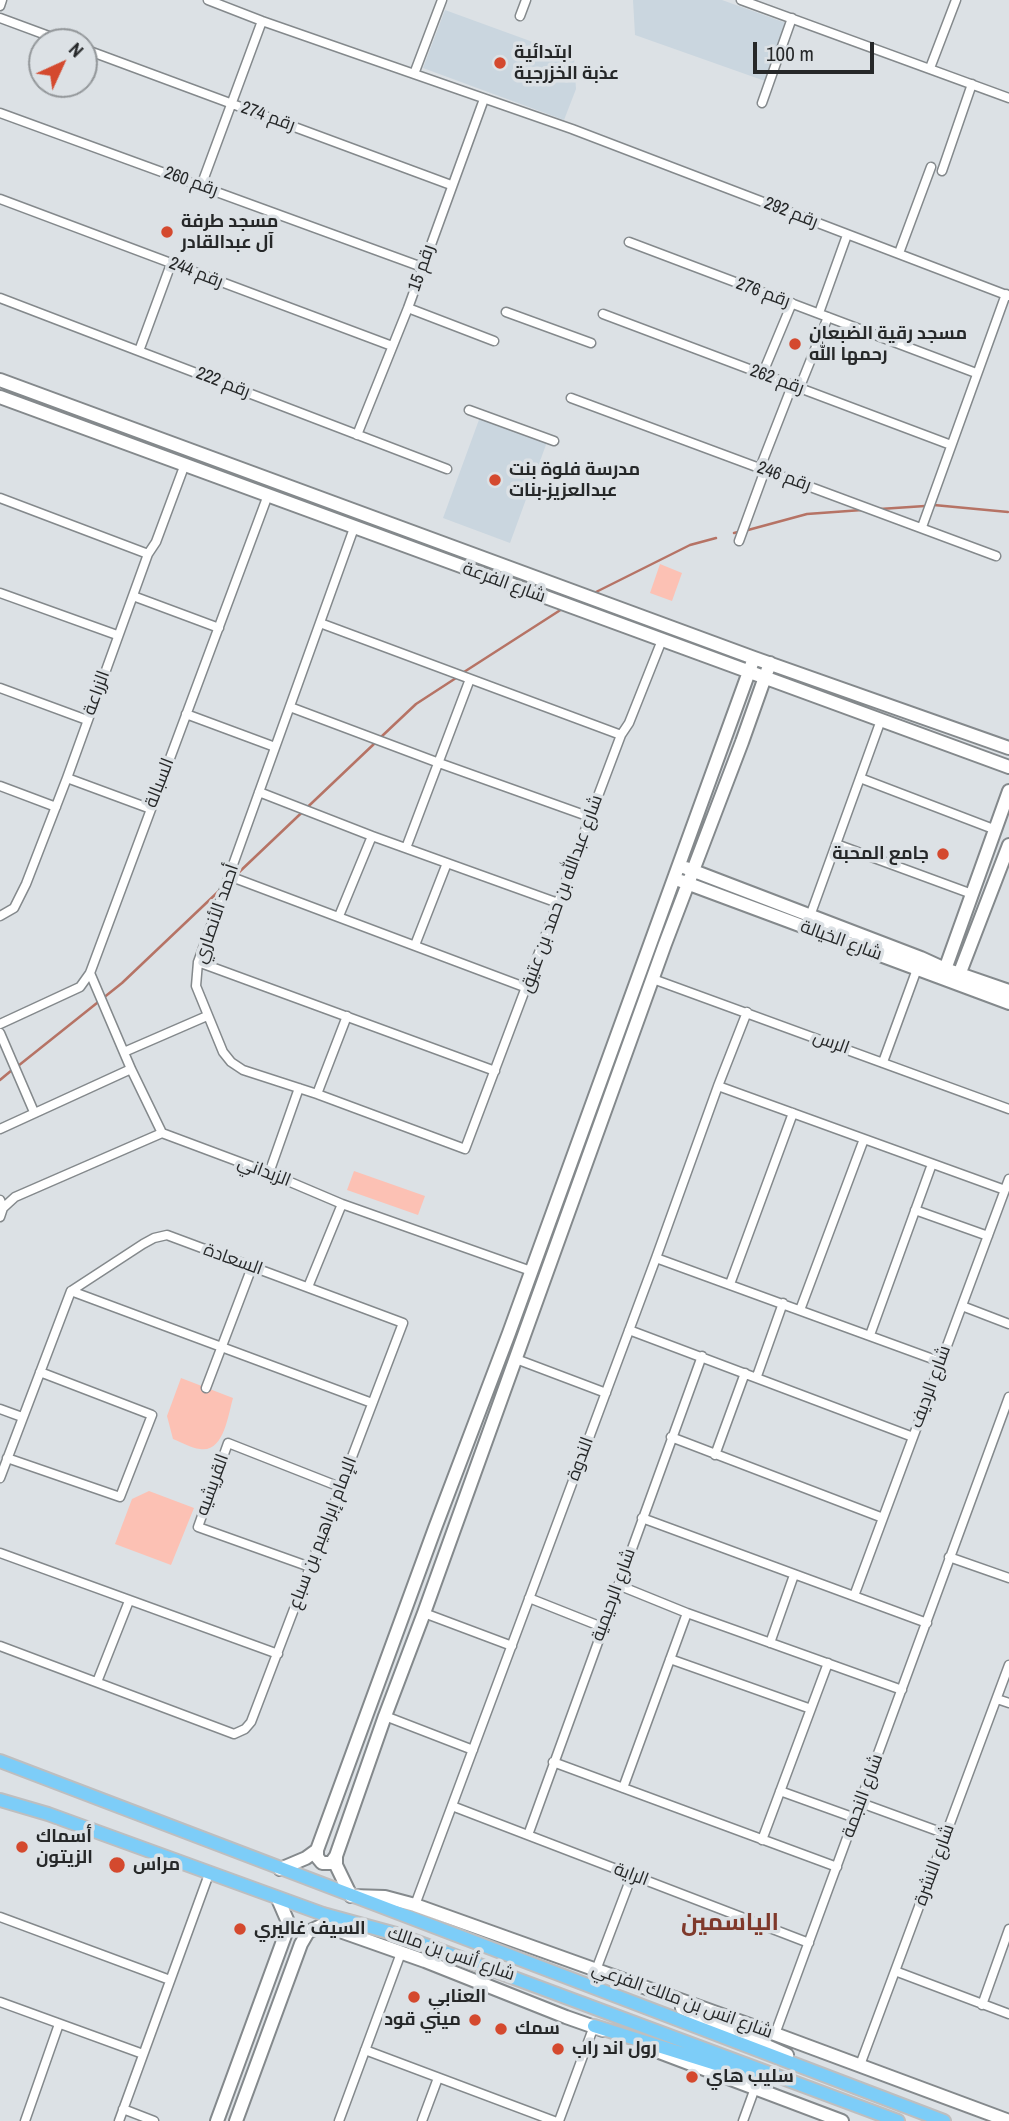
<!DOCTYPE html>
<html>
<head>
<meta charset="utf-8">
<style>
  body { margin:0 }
  #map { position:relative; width:1009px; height:2121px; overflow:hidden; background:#dce1e5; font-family:"Archivo Narrow",sans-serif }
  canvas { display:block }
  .north { position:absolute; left:28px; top:28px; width:70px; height:70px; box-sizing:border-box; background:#dce1e5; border:2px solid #93979a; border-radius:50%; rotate:45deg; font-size:19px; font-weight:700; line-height:28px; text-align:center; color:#262829 }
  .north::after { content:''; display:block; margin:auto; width:24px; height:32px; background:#d4492e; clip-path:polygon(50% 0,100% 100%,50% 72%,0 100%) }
  .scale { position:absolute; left:753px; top:42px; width:121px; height:32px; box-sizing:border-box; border:4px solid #262829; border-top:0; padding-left:9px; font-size:21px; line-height:24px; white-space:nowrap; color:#262829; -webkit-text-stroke:5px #dce1e5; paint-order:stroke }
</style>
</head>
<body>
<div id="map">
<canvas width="1009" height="2121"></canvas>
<div class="north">N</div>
<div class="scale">100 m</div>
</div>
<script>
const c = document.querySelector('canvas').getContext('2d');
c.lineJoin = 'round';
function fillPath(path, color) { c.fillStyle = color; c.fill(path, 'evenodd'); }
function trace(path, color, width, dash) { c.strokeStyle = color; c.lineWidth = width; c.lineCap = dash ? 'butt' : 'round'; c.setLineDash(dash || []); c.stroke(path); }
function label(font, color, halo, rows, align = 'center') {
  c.font = font + ' "Archivo Narrow",Cairo,sans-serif'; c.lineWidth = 7; c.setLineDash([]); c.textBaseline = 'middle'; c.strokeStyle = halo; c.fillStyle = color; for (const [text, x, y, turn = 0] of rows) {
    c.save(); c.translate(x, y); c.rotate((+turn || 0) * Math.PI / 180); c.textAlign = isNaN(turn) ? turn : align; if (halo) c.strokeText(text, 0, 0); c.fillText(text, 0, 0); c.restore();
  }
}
fillPath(new Path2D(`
  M633 0H722L786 23 765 81 635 35Z
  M445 10 574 57 576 89 564 120 423 68Z
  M480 417 547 442 510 543 443 518Z`), '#cad6df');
fillPath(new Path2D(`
  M660 564 682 573 672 601 650 593Z
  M354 1171 425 1196 418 1215 347 1190Z
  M181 1378 233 1398C228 1415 224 1453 200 1449 191 1448 181 1442 173 1439L167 1416Z
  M149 1491 194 1508 171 1565 115 1544 132 1499Z`), '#fcc1b4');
trace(new Path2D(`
  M934 505 1008 512
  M880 509 925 506
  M748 530 807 514 862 510
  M734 533 738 532
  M592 594 690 545 716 538
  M464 672 562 609
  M381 737 416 704 456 678
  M235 876 375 743
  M18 1066 122 983 221 889
  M0 1080 12 1070`), '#b67365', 2.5);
const street = new Path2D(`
  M208 0 262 21 572 129 1009 296
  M741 0 1009 98
  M0 6 2 0
  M520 16 526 0
  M0 18 65 42
  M84 49 451 185
  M930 68 956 0
  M414 74 442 0
  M762 103 792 18
  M0 113 422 267
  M942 171 972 84
  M201 186 262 21
  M0 199 392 346
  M629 242 976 373
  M899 253 931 167
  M0 298 447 469
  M408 308 494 341
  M506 312 591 343
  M819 313 847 235
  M603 314 951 445
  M139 351 171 264
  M762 375 792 303
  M799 389 828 317
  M571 398 996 556
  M469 410 554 441
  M357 435 408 308 484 99
  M760 468 792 386
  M0 498 148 554
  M922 527 1006 294
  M354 528 198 962 196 986 223 1052 231 1062 243 1070 317 1094 465 1149 621 735 629 723 662 640
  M739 541 765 470
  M0 593 117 635
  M133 596 219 628
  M320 623 621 735
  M0 688 87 720
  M290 707 439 763 590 817
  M186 714 275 747
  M67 778 151 809
  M860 778 996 830
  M0 786 56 807
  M259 792 372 836 558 903
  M836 844 972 894
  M406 848 470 679
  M229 876 527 988
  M0 916 14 908 26 884 67 778 148 554 156 542 185 464
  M339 916 372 836
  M810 916 881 720
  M415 945 447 863
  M198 962 495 1071
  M90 973 131 1069 162 1133 269 1173 342 1204 531 1271
  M653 979 1009 1109
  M0 1024 80 987 90 973 268 495
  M0 1033 34 1112
  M124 1052 207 1016
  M883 1062 917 969
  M718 1086 1005 1190
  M317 1094 347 1016
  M0 1129 131 1069
  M269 1173 299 1088
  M0 1200 3 1208 0 1217
  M3 1208 15 1197 162 1133
  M915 1210 988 1236
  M656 1258 941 1362
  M730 1284 793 1113
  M308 1287 342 1204
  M71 1291 372 1403
  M962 1306 1009 1324
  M800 1310 864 1139
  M629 1330 913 1437
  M870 1335 932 1164
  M516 1359 606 1393
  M757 1376 783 1303
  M206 1388 252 1267
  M0 1409 22 1417
  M671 1437 883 1518
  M715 1455 745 1373
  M7 1458 120 1497 152 1415 40 1372
  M0 1478 71 1291
  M642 1518 927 1623
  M0 1553 278 1654
  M949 1557 1009 1578
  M310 1567 198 1527 228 1443 340 1487
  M618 1585 687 1613 902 1690
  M854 1596 1009 1179
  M529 1598 602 1627
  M424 1613 512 1646
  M770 1643 794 1575
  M0 1646 234 1734 245 1729 251 1722 403 1323 167 1235 154 1238 143 1244 71 1291
  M670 1659 811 1709
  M97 1682 129 1601
  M997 1699 1009 1703
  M385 1716 473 1750
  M553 1762 837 1867
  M623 1788 687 1613
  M780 1791 855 1818
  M861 1803 946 1834
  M452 1806 809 1943
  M528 1835 702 1356
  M762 1840 828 1663
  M415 1905 656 1258 718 1086 747 1012
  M0 1917 170 1980
  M596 1970 632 1875
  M895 1971 1009 2014
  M0 2002 143 2054
  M982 2005 1009 1929
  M775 2034 1009 1397
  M365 2050 554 2121
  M860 2065 1009 1665
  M123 2109 154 2121
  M25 2121 59 2024
  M119 2121 209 1874
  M339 2121 401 1953
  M422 2121 438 2078
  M559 2121 594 2026
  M743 2121 755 2088`);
const secondary = new Path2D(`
  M0 380 754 658 1009 748
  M0 397 1009 767
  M770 663 742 742 665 944 424 1613 385 1716 336 1856V1865L351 1896 385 1897 415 1905 775 2034 1009 2121
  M686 868 921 958 945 969 1009 991
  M681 881 1009 1003
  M943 975 1009 791
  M957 980 1009 845
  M317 1850V1857L322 1863H331L336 1856
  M280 1869 306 1858 317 1850 435 1528 509 1333 754 658
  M682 2008 787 2055
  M659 2052 842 2121
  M217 2121 287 1930 288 1922 278 1899
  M236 2121 301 1944 308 1932 323 1925 425 1961 566 2017 603 2030`);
const primary = new Path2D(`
  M0 1761 944 2121
  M0 1800 48 1814 323 1914 396 1934 898 2121
  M594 2026 761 2078`);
trace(street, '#84898c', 11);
trace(secondary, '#84898c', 16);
trace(primary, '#bebebf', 16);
trace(street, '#fff', 8);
trace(secondary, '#fff', 12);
trace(primary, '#7dcdf8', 12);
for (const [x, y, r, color] of [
  [500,63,7,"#d4492e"],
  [167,232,7,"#d4492e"],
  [795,344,7,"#d4492e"],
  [495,480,7,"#d4492e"],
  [943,854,7,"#d4492e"],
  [22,1847,7,"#d4492e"],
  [117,1865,9,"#d4492e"],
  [240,1929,7,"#d4492e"],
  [414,1997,7,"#d4492e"],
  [475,2020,7,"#d4492e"],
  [501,2029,7,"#d4492e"],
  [558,2049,7,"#d4492e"],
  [692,2077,7,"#d4492e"]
]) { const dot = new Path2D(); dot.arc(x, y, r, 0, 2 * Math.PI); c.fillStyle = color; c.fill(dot); trace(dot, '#dce1e5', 2.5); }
label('bold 18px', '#262829', '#dce1e5', [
  ["ابتدائية",514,53],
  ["عذبة الخزرجية",514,74],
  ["مسجد طرفة",181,222],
  ["آل عبدالقادر",181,243],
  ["مسجد رقية الضبعان",809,334],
  ["رحمها الله",809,355],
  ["مدرسة فلوة بنت",509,470],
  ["عبدالعزيز-بنات",509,491],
  ["جامع المحبة",929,854,"right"],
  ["أسماك",36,1837],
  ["الزيتون",36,1858],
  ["مراس",133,1865],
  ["السيف غاليري",254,1929],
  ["العنابي",428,1997],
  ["ميني قود",461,2020,"right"],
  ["سمك",515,2029],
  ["رول اند راب",572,2049],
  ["سليب هاي",706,2077]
], 'left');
label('18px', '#262829', '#dce1e5', [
  ["رقم 274",268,117,20],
  ["رقم 260",191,182,20],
  ["رقم 292",791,213,21],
  ["رقم 15",422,268,-71],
  ["رقم 244",196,273,21],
  ["رقم 276",763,293,20],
  ["رقم 262",777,380,20],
  ["رقم 222",223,383,21],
  ["رقم 246",784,477,20],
  ["شارع الفرعة",504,583,20],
  ["الزراعة",97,693,-70],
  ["السبالة",160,783,-69],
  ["شارع عبدالله بن حمد بن عتيق",562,894,-70],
  ["أحمد الأنصاري",217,914,-71],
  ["شارع الخيالة",841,941,20],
  ["الرس",831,1043,20],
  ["الزبداني",264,1172,21],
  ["السعادة",233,1260,20],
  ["شارع الرديف",931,1387,-70],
  ["الندوة",581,1459,-70],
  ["القريشيه",213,1485,-70],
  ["الإمام إبراهيم بن سباع",323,1533,-69],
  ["شارع الرحيمية",614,1595,-70],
  ["شارع النجمة",863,1796,-70],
  ["شارع النشرة",935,1865,-70],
  ["الراية",631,1875,21],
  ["شارع أنس بن مالك",451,1954,19],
  ["شارع انس بن مالك الفرعي",682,2001,20]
]);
label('bold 24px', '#7f392b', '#dce1e5', [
  ["الياسمين",730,1924]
]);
</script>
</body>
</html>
